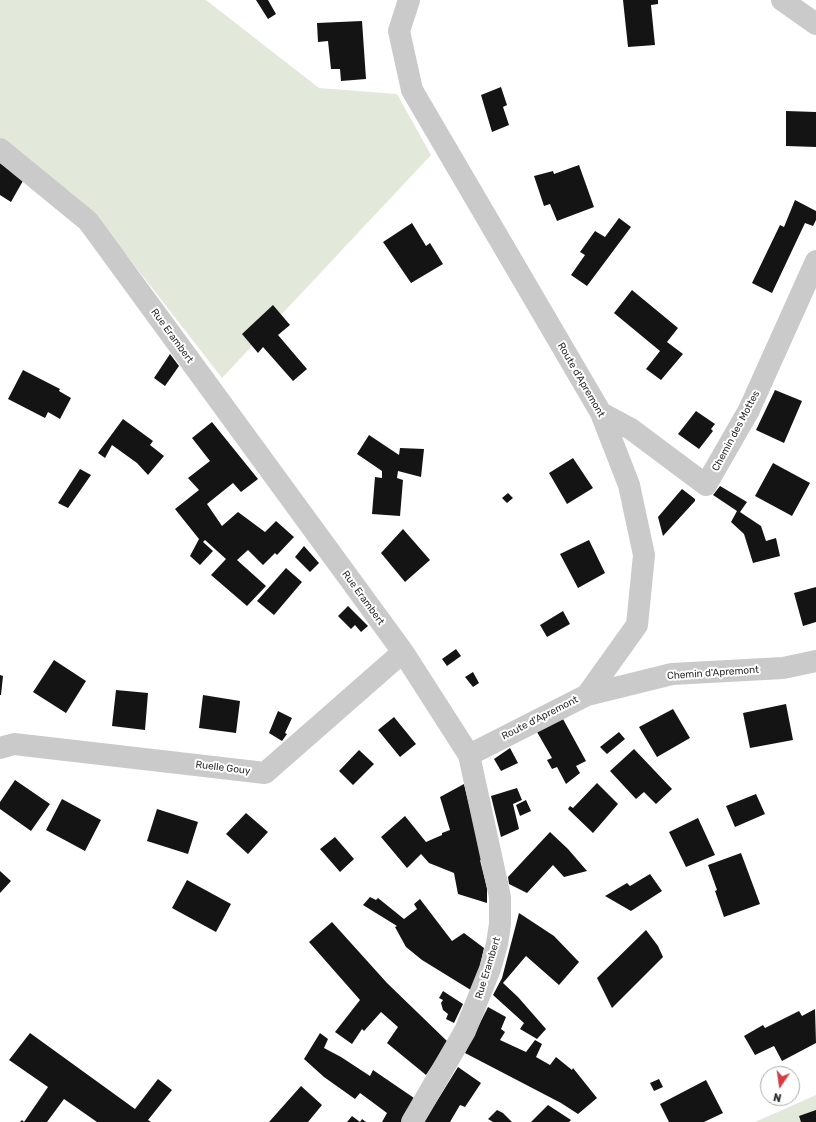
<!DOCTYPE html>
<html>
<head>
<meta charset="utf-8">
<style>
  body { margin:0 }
  #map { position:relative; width:816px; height:1122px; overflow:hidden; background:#fff; font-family:Rubik,sans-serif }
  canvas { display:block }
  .north { position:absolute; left:760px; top:1066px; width:40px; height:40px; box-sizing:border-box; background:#fff; border:1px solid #ababab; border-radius:50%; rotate:193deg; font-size:11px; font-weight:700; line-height:16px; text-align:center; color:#2d2d2d }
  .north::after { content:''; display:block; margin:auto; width:14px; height:18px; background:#d73b43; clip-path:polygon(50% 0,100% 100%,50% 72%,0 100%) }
</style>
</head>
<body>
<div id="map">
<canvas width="816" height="1122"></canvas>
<div class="north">N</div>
</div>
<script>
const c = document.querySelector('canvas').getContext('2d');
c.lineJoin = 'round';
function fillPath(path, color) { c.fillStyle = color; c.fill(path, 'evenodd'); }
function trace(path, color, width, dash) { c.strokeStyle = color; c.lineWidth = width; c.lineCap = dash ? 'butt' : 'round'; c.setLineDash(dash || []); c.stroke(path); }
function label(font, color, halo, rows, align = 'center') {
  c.font = font + ' Rubik,sans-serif'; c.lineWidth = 4; c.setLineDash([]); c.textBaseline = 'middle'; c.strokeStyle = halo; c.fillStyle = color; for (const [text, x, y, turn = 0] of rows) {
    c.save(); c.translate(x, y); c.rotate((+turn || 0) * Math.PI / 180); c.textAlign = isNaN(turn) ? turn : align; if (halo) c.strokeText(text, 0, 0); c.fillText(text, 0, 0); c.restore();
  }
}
fillPath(new Path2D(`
  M0 0H206L319 88 397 94 431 155 222 378 93 212 0 151Z
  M816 1095V1122H755Z`), '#e2e9db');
fillPath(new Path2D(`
  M256 0H268L276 14 268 19Z
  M623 0H658V4L651 5 655 45 628 47Z
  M362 21 366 79 341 81 340 69H331L328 41 318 42 317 23Z
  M501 87 507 105 503 107 509 125 492 132 481 95Z
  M786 111 816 112V147L786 146Z
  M0 163 24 179 11 202 0 195Z
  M579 165 594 207 557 221 550 204 544 206 534 176 553 171 554 174Z
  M795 200 816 211V220L813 226 805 223 772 293 752 283 780 225 784 227Z
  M619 218 631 227 587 286 571 275 585 255 580 252 595 231 605 237Z
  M412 223 426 246 430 243 443 264 411 283 383 242Z
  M632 290 678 328 667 342 683 354 661 380 646 369 660 351 614 313Z
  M273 305 290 325 278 335 307 369 293 381 263 347 258 353 242 334Z
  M170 354 179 366 165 386 154 378Z
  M23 370 60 389 59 391 71 398 60 419 48 412 45 418 8 399Z
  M775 390 802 401 784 443 756 430Z
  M696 411 715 424 711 429 713 431 699 449 678 434Z
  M123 419 153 441 150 445 164 456 148 475 137 463 112 445 105 458 98 453Z
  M212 422 258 479 241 492 233 483 207 504 222 526 238 512 265 532 276 521 294 537 277 555 275 553 263 565 248 550 237 560 266 586 247 606 211 575 226 559 205 540 203 542 213 551 200 565 190 556 199 539 175 509 199 490 188 478 210 461 192 438Z
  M369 435 399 455 400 448 424 449 421 477 398 471 397 478 403 480 400 516 372 514 375 477 382 478V471L357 454Z
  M573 458 593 488 567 504 549 473Z
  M773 463 810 483 792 516 755 496Z
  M80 469 91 475 68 508 58 503Z
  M720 486 747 502 740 512 761 526 766 541 776 538 780 556 753 563 744 534 731 522 737 511 713 495Z
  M682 489 695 499V501L663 536 658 517Z
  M508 493 513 498 507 503 502 498Z
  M403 529 430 560 405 582 381 553Z
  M589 540 605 573 578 588 560 554Z
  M304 546 319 563 310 572 295 557Z
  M286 568 302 582 274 615 257 601Z
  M816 587V622L803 626 794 593Z
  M348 606 368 626 361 632 355 625 351 629 338 616Z
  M563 611 570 624 547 637 540 625Z
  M456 649 461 656 447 666 442 659Z
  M54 660 86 681 66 713 33 692Z
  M473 672 479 683 473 687 465 677Z
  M0 675 3 676 1 695H0Z
  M116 690 148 693 145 730 112 726Z
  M203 695 240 701 236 733 199 728Z
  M786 704 793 740 750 748 743 713Z
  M673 709 690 738 657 757 639 727Z
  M278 711 292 718 285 733 287 734 282 741 269 733Z
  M394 717 416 744 400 757 378 730Z
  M563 719 586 761 576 766 580 773 566 784 557 767 552 769 547 760 552 758 537 732Z
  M619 732 625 739 607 754 600 747Z
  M510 748 518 763 501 771 494 759Z
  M634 749 672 789 656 804 644 792 636 799 610 771Z
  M359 750 374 764 353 785 339 771Z
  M15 780 50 804 31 831 0 809V802Z
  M597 783 618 804 593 833 568 809 570 806 573 808Z
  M464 784 483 861 480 860 487 888V903L458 894 454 873 429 863 421 854 407 868 381 837 405 816 426 842 442 835V833L450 830 440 797Z
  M517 788 522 800 513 804 519 829 501 837 491 796Z
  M756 794 765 814 735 827 726 806Z
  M62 799 101 820 85 851 46 830Z
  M526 800 531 811 520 816 516 805Z
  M157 809 198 822 188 854 147 841Z
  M246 813 268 832 248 854 226 834Z
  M698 818 715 855 686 867 669 832Z
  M550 832 568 849 587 871 564 877 553 865 527 893 509 884 508 877Z
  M335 837 354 859 340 872 320 849Z
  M741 853 760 904 724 917 715 891 717 890 708 865Z
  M0 871 11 881 0 893Z
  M650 874 662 891 631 911 605 896 627 883 630 886Z
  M187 880 231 904 216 932 172 908Z
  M370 897 376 900 378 898 404 919 417 909 414 904 420 899 452 941 464 933 484 948 474 992 422 960 406 947 395 927 397 926 363 905Z
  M519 913 554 936 579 962 559 985 526 956 503 983 518 997 546 1029 537 1039 520 1029 524 1023 493 995 502 978Z
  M332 922 387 983 448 1042 426 1075 387 1043 398 1027 381 1012 364 1031 362 1029 352 1044 335 1032 360 1000 309 942Z
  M646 930 658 946 663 957 612 1008 597 978Z
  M443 991 463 1004 454 1023 446 1019 448 1014 443 1010 441 1003 443 1000 439 998Z
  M488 1007 506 1017 501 1029 505 1032 500 1040 526 1052 535 1040 542 1044 536 1057 550 1065 556 1057 572 1070 573 1068 597 1098 578 1114 561 1103 465 1053Z
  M815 1009 816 1043 782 1061 774 1046 755 1055 744 1036 763 1025 765 1028 799 1011 802 1016Z
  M30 1033 135 1109 158 1079 172 1090 148 1120 151 1122H97L64 1099 47 1122H20L22 1120 24 1122 48 1087 9 1060Z
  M320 1033 328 1039 324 1048 341 1057 370 1076 373 1070 414 1098 404 1122H382L387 1113 360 1093 355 1099 324 1077 304 1059Z
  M458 1067 481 1083 465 1107 460 1105 450 1122H424Z
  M659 1079 663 1087 654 1091 650 1083Z
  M706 1080 723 1113 704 1122H669L660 1104Z
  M301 1086 322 1105 308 1122H269Z
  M548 1105 571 1120 569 1122H531Z
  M497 1110 503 1113 512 1122H493L488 1119Z
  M816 1110V1122H801L799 1116Z
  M352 1116 360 1122 362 1119 366 1122H347Z`), '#141414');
trace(new Path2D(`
  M409 0 399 31 412 90 601 413 629 485 644 555 637 625 587 695 469 755
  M782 0 816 24
  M0 149 88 221 403 652 469 755 500 897V924L497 944 490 969 465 1031 412 1122
  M601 413 631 429 706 485 749 410 816 261
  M587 695 672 674 783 668 816 661
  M0 748 14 744 265 773 403 652`), '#cacaca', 22);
label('10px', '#2d2d2d', '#fff', [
  ["Rue Erambert",172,336,54],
  ["Route d'Apremont",581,380,60],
  ["Chemin des Mottes",736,431,-62],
  ["Rue Erambert",363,598,54],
  ["Chemin d'Apremont",713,673,-4],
  ["Route d'Apremont",540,718,-27],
  ["Ruelle Gouy",223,768,7],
  ["Rue Erambert",488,968,-73]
]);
</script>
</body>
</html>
